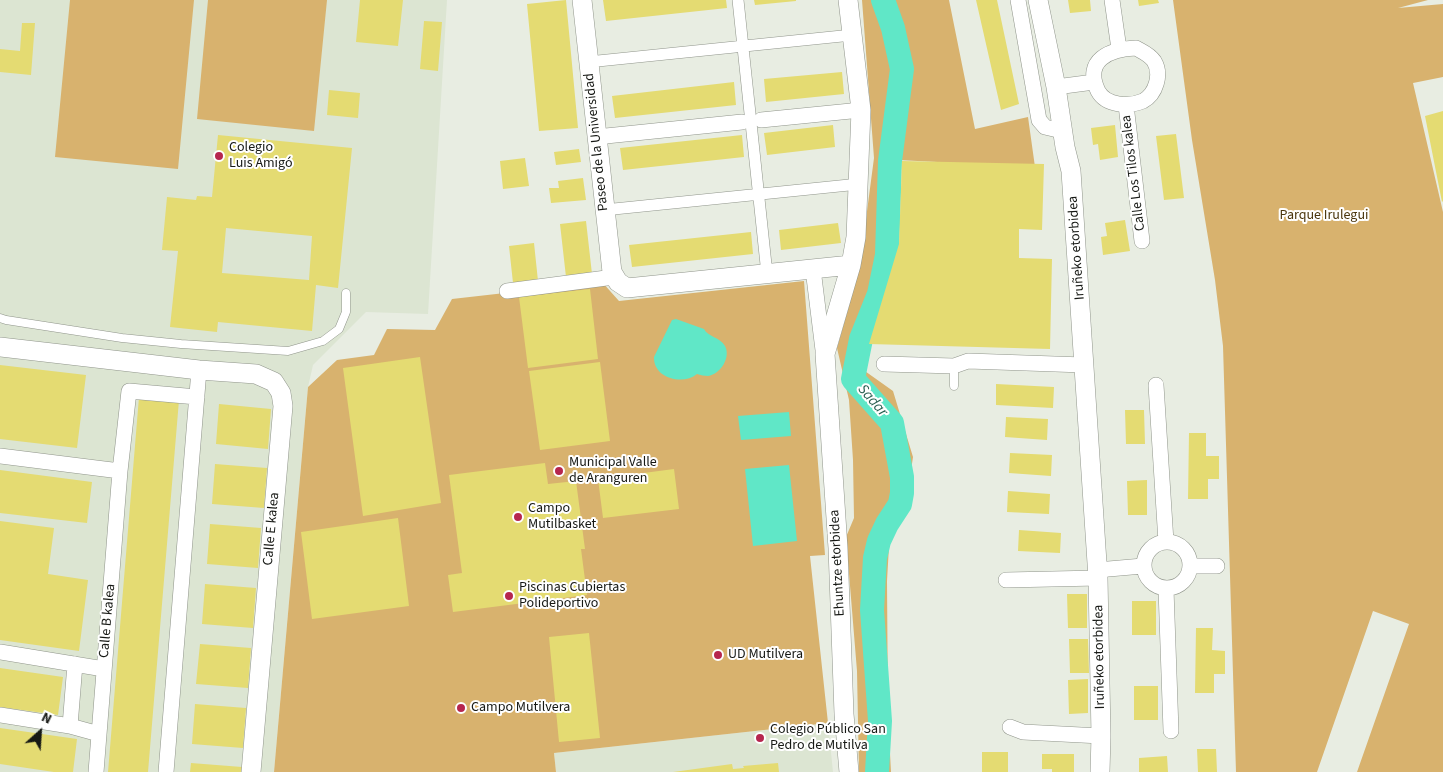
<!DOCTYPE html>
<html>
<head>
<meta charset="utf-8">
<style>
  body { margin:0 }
  #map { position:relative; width:1443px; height:772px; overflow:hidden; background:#e8ede2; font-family:"Source Sans 3",sans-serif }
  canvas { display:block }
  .north { position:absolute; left:15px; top:707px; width:50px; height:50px; -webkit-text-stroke:4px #fff; paint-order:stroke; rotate:26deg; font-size:14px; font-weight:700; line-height:20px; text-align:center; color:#161814 }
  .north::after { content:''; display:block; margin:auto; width:18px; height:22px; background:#161814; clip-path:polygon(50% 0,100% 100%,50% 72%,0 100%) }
</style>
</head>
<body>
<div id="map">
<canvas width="1443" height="772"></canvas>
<div class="north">N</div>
</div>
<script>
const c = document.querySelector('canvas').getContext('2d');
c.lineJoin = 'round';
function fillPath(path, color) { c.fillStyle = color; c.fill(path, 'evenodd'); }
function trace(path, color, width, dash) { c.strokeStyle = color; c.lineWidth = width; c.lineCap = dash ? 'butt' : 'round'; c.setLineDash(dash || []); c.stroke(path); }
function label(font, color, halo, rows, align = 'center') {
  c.font = font + ' "Source Sans 3",sans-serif'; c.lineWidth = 4; c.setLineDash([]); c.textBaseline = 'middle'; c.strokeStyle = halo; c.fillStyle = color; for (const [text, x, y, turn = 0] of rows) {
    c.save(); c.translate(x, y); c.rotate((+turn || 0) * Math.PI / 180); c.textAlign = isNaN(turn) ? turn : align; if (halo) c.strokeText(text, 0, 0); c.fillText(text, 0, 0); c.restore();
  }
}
fillPath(new Path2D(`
  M0 0H447L428 314 366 312 313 365 308 387 274 772H0Z
  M828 723 833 772H556L554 753Z`), '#dce5d2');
fillPath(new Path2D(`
  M70 0H194L178 169 55 157Z
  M208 0H327L314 131 197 119Z
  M862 0H949L975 129 1028 117 1035 167 898 160 893 242 882 294 866 341 862 369 893 391 913 457 906 504 890 529 887 581 888 716 891 772H859L857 671 846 537 854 518 853 460 849 400 837 348 852 295 864 234 874 158Z
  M1173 0H1428L1398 8 1443 4V77L1413 83 1443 212V772H1357L1409 624 1373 611 1317 772H1236L1223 346 1215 280 1192 140Z
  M804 281 825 555 810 556 828 723 554 753 556 772H274L308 387 337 360 374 355 387 329 435 330 452 299 602 282 619 301Z`), '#d8b26e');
fillPath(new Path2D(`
  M676 319 704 329C708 337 720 337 725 346 731 357 721 374 708 376 705 376 700 375 697 374 683 386 653 378 654 357L672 320Z
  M789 412 791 436 741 440 738 416Z
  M789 465 797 541 753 546 745 469Z`), '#60e7c7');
trace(new Path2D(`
  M877 772 880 721 872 610 875 558 879 541 887 524 900 504 902 493V477L892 423 853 379 861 339 879 294 887 255 890 161 902 69 893 28 883 0`), '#60e7c7', 24);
fillPath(new Path2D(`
  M360 0H403L398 46 356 42Z
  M566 0 578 128 539 131 527 4Z
  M603 0H726L727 8 606 21Z
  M754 0H796V1L755 5Z
  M976 0H997L1019 104 1001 110Z
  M1068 0H1090L1091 11 1070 13Z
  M1138 0H1158L1159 3 1139 6Z
  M424 21 442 22 438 71 420 69Z
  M22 23H35L31 75 0 72V49L20 51Z
  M842 72 844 94 766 102 764 79Z
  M734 82 736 105 615 118 612 96Z
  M329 90 360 93 358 118 327 115Z
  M1443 111V201L1442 202 1425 116Z
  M833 125 835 147 767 155 764 133Z
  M1115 125 1118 157 1100 160 1098 144 1093 145 1091 128Z
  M1176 134 1184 198 1164 200 1156 136Z
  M218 135 352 148 338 288 316 285 312 331 218 322 217 332 170 327 178 251 162 250 167 197 196 200 197 196 212 197ZM226 228 312 236 309 280 222 273Z
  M742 135 744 157 623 170 620 148Z
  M579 149 581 162 556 165 554 152Z
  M525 158 529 186 503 189 500 161Z
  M902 161 1044 164 1042 230 1019 229V258L1052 259 1050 349 869 344 899 244Z
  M583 178 586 200 551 203 549 188H559L558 181Z
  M1125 220 1130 251 1103 255 1101 237 1107 236 1105 223Z
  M586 221 592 274 566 277 560 224Z
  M838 223 841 243 781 250 779 230Z
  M751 232 753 254 632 267 629 245Z
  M534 243 538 281 513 283 509 246Z
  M590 289 598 359 528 368 519 297Z
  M420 357 441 503 363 516 343 368Z
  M600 362 610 441 540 450 529 371Z
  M0 365 86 375 77 448 0 439Z
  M996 384 1054 387 1053 408 996 405Z
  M139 397 179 400 148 772H108Z
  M219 404 271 409 268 449 216 444Z
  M1125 410H1144L1145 444H1126Z
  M1006 417 1048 419 1047 440 1005 437Z
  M1189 433H1206V456H1219V479H1208V499H1188Z
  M1010 453 1052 455 1051 476 1009 473Z
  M545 463 548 484 576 481 585 549H581L587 595 453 612 448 575 462 573 449 475Z
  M215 464 267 468 264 508 212 504Z
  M674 469 679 509 603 518 598 479Z
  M0 470 92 482 87 523 0 513Z
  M1147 480V515H1128L1127 481Z
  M1008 491 1050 494 1049 514 1007 512Z
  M398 518 409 606 312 619 301 532Z
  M0 521 54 528 48 574 88 580 79 651 0 640Z
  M210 524 261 528 258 568 207 564Z
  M1019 530 1061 533 1060 553 1018 551Z
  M205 584 256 588 253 628 202 624Z
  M1067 594H1087V628H1068Z
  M1132 601H1156V635H1132Z
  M1196 628H1213L1212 650 1225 651V674H1214V693H1195Z
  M589 633 600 738 559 742 549 637Z
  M1069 639H1088L1089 673H1070Z
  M200 644 251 648 248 688 196 684Z
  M0 668 63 677 58 715 0 707Z
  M1088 679V713L1069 714 1068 680Z
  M1134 686H1158V720H1134Z
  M195 704 246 708 243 748 192 744Z
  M0 728 77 739 73 772H54L0 764Z
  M1197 749H1216L1217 772H1198Z
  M982 752H1008V772H982Z
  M1042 754H1074V772H1052V769H1042Z
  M1167 756 1168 772H1139V758Z
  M191 763 242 767V772H190Z
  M778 763 779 772H673L732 764 733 769 744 768 743 766Z`), '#e4db72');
const service = new Path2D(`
  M0 318 6 320 122 338 181 344 288 351 323 341 339 329 346 312V293
  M954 386V366`);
const pedestrian = new Path2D(`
  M738 0 767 274
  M588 62 852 35
  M604 210 859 184`);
const minor = new Path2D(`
  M1018 0 1039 120 1045 127 1062 131
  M1112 0 1119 49
  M1136 48C1143 52 1149 54 1154 61 1162 74 1156 94 1143 101 1129 107 1106 106 1098 91 1083 60 1110 49 1136 48Z
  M1056 87 1094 82
  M1126 105 1142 241
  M761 120 861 110
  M596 137 742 122
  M813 269 823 350 825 354
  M507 291 614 277
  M884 364 954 366 968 361 1084 365
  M1156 385 1166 542
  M0 456 120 471
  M1144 565a23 23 0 1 1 46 0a23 23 0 1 1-46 0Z
  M1190 566H1217
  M1097 570 1143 566
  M1006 580 1098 578
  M1166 589 1171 731
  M0 652 104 669
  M0 715 70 726 99 734
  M70 726 75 664
  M1010 727 1023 732 1101 736
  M96 772 120 471 129 391 197 397
  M166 772 199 370`);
const tertiary = new Path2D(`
  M582 0 612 272 618 282 627 288 851 265
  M848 0 861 110 856 237 851 265 825 354 838 548 844 714 849 772
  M1038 0 1056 87 1065 147 1071 171 1098 578 1101 736 1100 772
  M0 347 199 370 256 374 274 382 281 393 283 406 251 772`);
trace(service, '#90958b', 9);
trace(pedestrian, '#90958b', 12);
trace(minor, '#90958b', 16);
trace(tertiary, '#90958b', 20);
trace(service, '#fff', 8);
trace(pedestrian, '#fff', 11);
trace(minor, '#fff', 15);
trace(tertiary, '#fff', 19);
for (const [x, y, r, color] of [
  [219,156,5,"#b6264e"],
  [559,471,5,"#b6264e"],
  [518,517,5,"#b6264e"],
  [509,596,5,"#b6264e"],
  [718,655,5,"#b6264e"],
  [461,708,5,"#b6264e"],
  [760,738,5,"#b6264e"]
]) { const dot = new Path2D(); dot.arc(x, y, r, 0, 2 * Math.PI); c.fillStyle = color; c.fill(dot); trace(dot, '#fff', 2); }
label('14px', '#161814', '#fff', [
  ["Paseo de la Universidad",597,142,-96],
  ["Calle Los Tilos kalea",1134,173,-97],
  ["Iruñeko etorbidea",1077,248,-94],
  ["Calle E kalea",272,529,-85],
  ["Ehuntze etorbidea",838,563,-93],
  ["Calle B kalea",108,621,-85],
  ["Iruñeko etorbidea",1100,657,-91]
]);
label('14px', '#161814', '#fff', [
  ["Colegio",229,148],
  ["Luis Amigó",229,164],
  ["Municipal Valle",569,463],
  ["de Aranguren",569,479],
  ["Campo",528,509],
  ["Mutilbasket",528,525],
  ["Piscinas Cubiertas",519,588],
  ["Polideportivo",519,604],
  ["UD Mutilvera",728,655],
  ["Campo Mutilvera",471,708],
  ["Colegio Público San",770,730],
  ["Pedro de Mutilva",770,746]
], 'left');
label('14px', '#4b360d', '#fff', [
  ["Parque Irulegui",1324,216]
]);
label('italic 15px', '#285f51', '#fff', [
  ["Sadar",872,401,49]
]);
</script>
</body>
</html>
